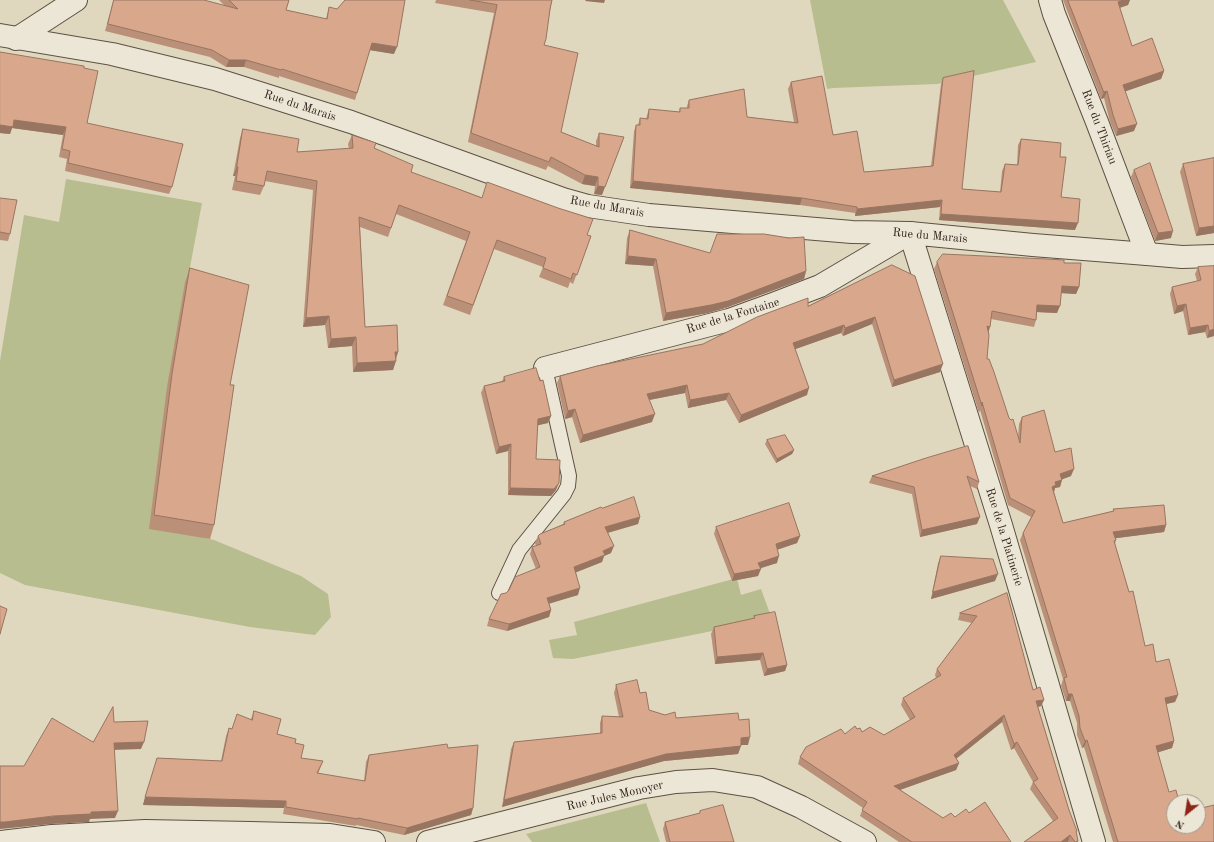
<!DOCTYPE html>
<html>
<head>
<meta charset="utf-8">
<style>
  body { margin:0 }
  #map { position:relative; width:1214px; height:842px; overflow:hidden; background:#e0d8be; font-family:"Old Standard TT",serif }
  canvas { display:block }
  .north { position:absolute; left:1166px; top:794px; width:40px; height:40px; box-sizing:border-box; background:#ebe6d5; border:1px solid #a1988b; border-radius:50%; rotate:210deg; font-size:11px; font-weight:700; line-height:16px; text-align:center; color:#33221c }
  .north::after { content:''; display:block; margin:auto; width:14px; height:18px; background:#8f2418; clip-path:polygon(50% 0,100% 100%,50% 72%,0 100%) }
</style>
</head>
<body>
<div id="map">
<canvas width="1214" height="842"></canvas>
<div class="north">N</div>
</div>
<script>
const c = document.querySelector('canvas').getContext('2d');
c.lineJoin = 'round';
function fillPath(path, color) { c.fillStyle = color; c.fill(path, 'evenodd'); }
function trace(path, color, width, dash) { c.strokeStyle = color; c.lineWidth = width; c.lineCap = dash ? 'butt' : 'round'; c.setLineDash(dash || []); c.stroke(path); }
function label(font, color, halo, rows, align = 'center') {
  c.font = font + ' "Old Standard TT",serif'; c.lineWidth = 3; c.setLineDash([]); c.textBaseline = 'middle'; c.strokeStyle = halo; c.fillStyle = color; for (const [text, x, y, turn = 0] of rows) {
    c.save(); c.translate(x, y); c.rotate((+turn || 0) * Math.PI / 180); c.textAlign = isNaN(turn) ? turn : align; if (halo) c.strokeText(text, 0, 0); c.fillText(text, 0, 0); c.restore();
  }
}
fillPath(new Path2D(`
  M810 0H1003L1036 62 937 84 833 88 827 89Z
  M66 179 202 203 188 278 154 526 214 540 301 576 328 594 331 617 315 635 250 627 25 585 0 573V361L24 215 59 222Z
  M737 578 741 595 761 589 772 619 573 659 553 658 549 640 577 635 574 622Z
  M646 803 660 842H532L526 834Z`), '#b7bd8e');
const service = new Path2D(`
  M499 593 519 550 564 494 568 486 569 476 545 368`);
const minor = new Path2D(`
  M1050 0 1054 14 1097 122 1147 254
  M16 39 76 0
  M545 368 729 320 773 304 820 286 910 233
  M1 842 52 836 145 831 251 833 330 835 374 842`);
const tertiary = new Path2D(`
  M0 35 112 54 215 79 351 122 563 199 588 206 649 215 852 232 910 233 1033 245 1147 254 1182 257 1214 256
  M910 233 1001 525 1094 842
  M428 842 639 788 676 782 713 780 757 787 801 807 865 842`);
trace(service, '#5e5044', 16);
trace(minor, '#5e5044', 24);
trace(tertiary, '#5e5044', 24);
trace(service, '#ebe6d5', 14);
trace(minor, '#ebe6d5', 22);
trace(tertiary, '#ebe6d5', 22);
fillPath(new Path2D(`
  M114 0 225 6 219 0H289L286 10 326 19 329 7 394 54 370 50 355 100 279 76V78L244 67H226L210 57 105 31 112 6Z
  M436 0H552L544 45 561 132 596 146V141L599 133 602 195 594 194 595 186 582 184 548 166 546 170 468 142 494 13 435 3Z
  M1063 0H1130L1128 5 1120 8 1132 46 1164 71 1161 79 1125 91 1134 131 1116 136 1110 122 1104 98 1101 99Z
  M0 52 84 68 87 123 172 187 169 194 65 171 67 159 59 157 63 135 12 128 10 134 0 133Z
  M943 78 962 189 1000 192 1002 171 1005 164 1017 165 1018 145 1021 139 1060 157 1061 197 1075 230 939 220 940 207 855 216V213L800 205 630 188 634 131 636 125H638L640 118 646 119 647 115 649 109 679 112 680 108H687V106L689 100 747 117 794 122 788 89 791 82 833 135 864 172 931 166 941 84Z
  M243 129 297 152 349 149 348 144 352 135 374 148 411 172 587 235 591 236 573 284 570 282 568 288 539 277 543 267 494 249 470 315 443 305 466 241 396 214 388 237 360 227 365 327 398 352 393 370 353 372 352 346 328 348 325 325 303 327 313 190 265 181 264 186 260 195 232 190 235 176H233L240 138Z
  M1214 158V233L1196 236 1180 172 1183 164Z
  M1134 170 1171 238 1155 241 1131 177Z
  M0 198 10 234 8 241 0 240Z
  M630 230 710 253 806 271 804 279 725 308 708 313 663 321 653 266 625 264 627 238Z
  M937 262 1064 263 1079 287 1076 294 1061 293 1057 313 1037 312 1036 320 1034 327 991 319 988 332 987 359 1009 418 1018 437 1019 424 1022 417 1055 452 1071 476 1062 479 1060 487 1055 488 1054 492 1063 523 1113 511V509L1166 525 1164 532 1116 538V540L1115 544 1145 646 1178 695 1175 702 1166 704 1174 741 1172 748 1158 752 1174 826 1214 842H1113L1084 747 1082 748 1077 735V723L1070 701H1066L1061 686 1063 679 1020 540 1023 533 1031 517 1008 505 980 410 979 413 934 269Z
  M892 265 940 372 892 387 872 324 843 336 841 333 795 349 807 395 739 423 726 400 688 408 685 393 649 400 652 422 580 443 572 417 565 419 557 383 560 376 703 344 808 306Z
  M1214 266V336L1207 338 1205 332 1188 335 1183 311 1174 314 1170 294 1172 287 1197 281 1195 274 1198 267Z
  M190 268 230 385 214 525 210 539 149 529 167 387 185 282Z
  M504 377 540 381 551 416 548 423 537 425 536 459 556 490 551 496 508 495V451L496 454 481 393 484 386 502 381Z
  M767 440 794 450 792 454 776 463 765 444Z
  M968 446 979 482 977 489 970 486 977 524 920 537 912 494 869 483 872 476Z
  M602 508 640 517 638 524 608 533 611 553 604 556 602 562 576 572 578 595 549 603 551 610 549 617 507 631 487 626 489 619 506 593 536 569 530 554 532 547 536 546 535 543 538 536 563 524 564 522Z
  M716 527 800 536 797 543 777 550V563L760 568 758 576 732 581 714 534Z
  M941 556 995 581 931 599 938 563Z
  M1007 593 1033 690 1044 700 1041 706 1038 707 1076 833 1078 841V842H1024L1053 821 1030 789 1033 782 1014 748 1011 750 1002 722 956 759 959 763 956 770 900 790 943 818 955 817 969 813 1011 842H899L860 816 863 808 798 764 800 757 845 734 857 729 862 732 884 735 910 720 901 705 903 698 936 678 935 675 937 669 972 623 958 620 960 613Z
  M754 616 787 665 785 671 764 676 760 660 715 664 711 634 714 627 753 619Z
  M616 685 640 693 649 710 665 715 676 718 739 720 748 745H741L738 754 664 761 502 807 511 749 514 742 600 734V723L602 716 619 717 614 693Z
  M254 711 277 734 295 743 301 758 323 761 318 774 364 781 366 762 369 755 448 748 473 808 471 815 404 835 356 825V826L283 814 284 808 143 805 157 758 221 761 226 736 229 728 232 729 251 719Z
  M700 811 734 842H666L663 829 665 822 699 814Z`), '#bb9078');
fillPath(new Path2D(`
  M586 0H605L604 3 585 1Z
  M1123 0H1130L1128 5 1115 9 1118 2Z
  M372 43 397 47 394 54 369 50Z
  M229 60H246L244 67H226Z
  M1164 71 1161 79 1121 93 1123 85Z
  M1107 91 1104 98 1101 99 1104 92Z
  M14 120 66 127 63 135 12 128 10 134 0 133V125Z
  M1137 124 1134 131 1116 136 1118 129Z
  M624 137 602 195 594 194 598 186Z
  M237 167H238L235 176H233Z
  M585 175 598 177 595 186 582 184Z
  M633 181 802 198 800 205 630 188Z
  M942 200 940 207 855 216 857 209Z
  M941 214 1078 223 1075 230 939 220Z
  M1214 226V233L1196 236 1199 228Z
  M1173 231 1171 238 1155 241 1158 233Z
  M628 256 656 259 653 266 625 264Z
  M806 271 804 279 725 308 708 313 663 321 666 313Z
  M1062 286 1079 287 1076 294 1060 293Z
  M1186 304 1183 311 1174 314 1177 306Z
  M1037 305 1060 306 1057 313 1035 312Z
  M329 316 325 325 303 327 306 318Z
  M875 317 872 324 843 336 845 328Z
  M844 325 841 333 790 351 793 343Z
  M1208 325 1205 332 1188 335 1190 328Z
  M987 326 990 327 988 334Z
  M1214 329V336L1207 338 1209 331Z
  M356 337 352 346 328 348 331 339Z
  M395 352H398L395 361Z
  M396 361 393 370 353 372 357 363Z
  M943 364 940 372 892 387 894 380Z
  M687 385 685 393 644 401 647 394Z
  M809 388 807 395 739 423 741 415Z
  M729 393 726 400 688 408 690 400Z
  M575 409 572 417 565 419 568 411Z
  M655 414 652 422 580 443 583 435Z
  M551 416 548 423 535 426 538 419Z
  M511 444 508 451 496 454 499 447Z
  M794 450 792 454 776 463 777 459Z
  M1074 469 1071 476 1058 481 1060 474Z
  M1062 480 1060 487 1055 488 1054 492 1052 487 1055 482Z
  M559 483 556 490 551 496 508 495 510 488Z
  M640 517 638 524 603 534 605 527Z
  M980 517 977 524 920 537 922 530Z
  M1166 525 1164 532 1110 539 1113 532Z
  M800 536 797 543 773 551 776 544Z
  M614 546 611 553 604 556 602 562 572 574 574 567 603 551Z
  M779 556 777 563 755 570 761 569 758 576 732 581 734 574 758 563Z
  M998 574 995 581 931 599 933 592Z
  M580 588 578 595 545 605 547 598Z
  M551 610 549 617 507 631 509 624Z
  M763 653 760 660 715 664 717 657Z
  M787 665 785 671 764 676 767 669Z
  M1068 694H1072L1070 701H1066Z
  M1178 695 1175 702 1162 705 1165 698Z
  M1044 700 1041 706 1034 708 1036 701Z
  M1004 715 1002 722 952 762 954 755Z
  M750 737 748 745H738L741 738Z
  M1087 740 1084 747 1082 748 1085 741Z
  M1174 741 1172 748 1153 754 1156 746Z
  M144 742 141 749 112 750 114 743Z
  M1017 742 1014 748 1011 750 1014 744Z
  M741 746 738 754 664 761 502 807 504 800 666 754Z
  M959 763 956 770 891 793 894 786Z
  M145 797 286 801 284 808 143 805Z
  M473 808 471 815 404 835 407 828Z
  M118 811 115 818 90 819 89 822 51 824 0 829V822L91 812Z
  M1070 835 1068 842H1061Z`), '#987561');
const building = new Path2D(`
  M114 0H204L238 9 229 0H289L286 10 327 19 329 7 337 9 345 0H405L397 47 372 43 357 93 282 69 281 70 246 60H229L212 50 108 24Z
  M470 0H552L550 9 546 39 544 45 578 53 561 132 599 147V133L624 137 605 187 598 186V177L585 175 551 157 549 162 471 133 497 5Z
  M1068 0H1123L1118 2 1132 46 1152 38 1164 71 1123 85 1137 124 1118 129 1113 115 1107 91 1104 92Z
  M0 52 84 66V68L98 71 87 123 183 144 172 187 68 163 70 151 62 149 66 127 14 120 13 127 0 125Z
  M974 71 962 189 1001 192 1005 164 1018 165 1021 139 1061 143 1060 157H1066L1061 197 1080 199 1078 223 941 214 942 200 857 209V207L802 198 633 181 636 125H640V118L648 119 649 109 680 112V108H689V100L744 89 747 117 798 123 791 82 822 76 833 135 857 131 864 172 933 166 943 78Z
  M243 129 299 139 297 152 353 148 352 135 376 143 374 148 413 165 411 172 461 190 482 198 487 182 558 208 593 219 587 235 591 236 577 275 573 273 571 279 543 268 546 258 497 240 473 305 447 296 470 232 399 205 391 228 359 217 365 327 397 325 398 352H395L396 361 357 363 356 337 331 339 329 316 306 318 317 181 267 171 264 186 236 181 238 167H237Z
  M1214 158V226L1199 228 1183 164Z
  M1150 163 1173 231 1158 233 1134 170Z
  M0 198 17 200 10 234 0 232Z
  M630 230 710 253 717 234H764L789 238 804 237 806 271 728 301 711 305 666 313 656 259 628 256Z
  M943 254 1047 259 1064 260V263H1081L1079 287 1062 286 1060 306 1037 305 1036 320 992 311 990 327 987 326 989 335 987 359H989L994 372 1009 418 1011 420 1013 419 1020 443 1022 417 1044 410 1055 452 1071 448 1074 469 1060 474 1062 480 1055 482 1056 485 1052 487 1063 523 1114 511 1113 509 1164 505 1166 525 1113 532 1116 540 1114 541 1129 592 1133 591 1145 646 1153 644 1156 662 1169 659 1178 695 1165 698 1174 741 1156 746 1169 792 1176 790 1179 802H1174V826H1198V809L1214 805V842H1118L1087 740 1085 741 1080 728 1079 716 1072 694H1068L1064 678 1067 677 1023 533 1035 511 1010 498 982 402V406L937 262Z
  M892 265 915 276 943 364 894 380 875 317 845 328 844 325 793 343 809 388 741 415 729 393 690 400 687 385 647 394 655 414 583 435 575 409 568 411 560 376 597 366 703 344 757 317 808 298V306Z
  M1214 266V329L1209 331 1208 325 1190 328 1186 304 1177 306 1172 287 1201 280 1198 267Z
  M190 268 249 285 230 385H234L214 525 154 515 172 374Z
  M536 368 540 381 543 380 551 416 538 419 536 459 560 460 559 483 554 489 510 488 511 444 499 447 484 386 505 381 504 377Z
  M785 435 794 450 777 459 767 440Z
  M968 446 979 482 967 476 980 517 922 530 914 487 872 476 926 458Z
  M634 497 640 517 605 527 614 546 603 551 605 555 574 567 580 588 547 598 551 610 509 624 489 619 501 594 506 593 509 590 515 577 540 567 532 547 541 544 538 536 540 534 565 524 564 522 601 507 602 508Z
  M789 503 800 536 776 544 779 556 758 563 761 569 734 574 716 527Z
  M941 556 993 559 998 574 933 592Z
  M1007 593 1033 690 1040 687 1044 700 1036 701 1069 810 1077 831H1076L1078 841 1075 842 1070 835 1061 842H1024L1058 818 1033 782 1038 779 1017 742 1014 744 1004 715 954 755 959 763 894 786 943 818 951 813 955 817 966 809 969 813 985 802 1011 842H912L862 810 867 802 800 757 806 747 841 729 845 734 855 726 857 729 860 728 862 732 870 727 884 735 915 717 903 698 941 675 937 669 977 616 960 613Z
  M0 606 7 609 0 634Z
  M775 612 787 665 767 669 763 653 717 657 714 627 755 618 754 616Z
  M637 680 640 693 646 692 649 710 665 715 675 712 676 718 738 713 739 720 749 719 750 737 741 738V746L666 754 504 800 514 742 602 733V716L623 717 616 685Z
  M113 707 114 722 148 721 144 742 114 743 118 811 91 812V814L53 816 5 822H0V766H24L52 718 93 742Z
  M254 711 281 719 277 734 296 739 295 743 304 745 301 758 323 761 317 773 365 781 369 755 447 744 448 748 478 745 473 808 407 828 358 818V819L286 807V801L145 797 157 758 222 761 229 728 232 729 237 714 252 720Z
  M723 805 734 842H670L665 822 700 813V811Z`);
fillPath(building, '#d9a78b');
trace(building, '#987561', 1);
label('12px', '#33221c', '#ebe6d5', [
  ["Rue du Marais",300,106,18],
  ["Rue du Thiriau",1099,127,69],
  ["Rue du Marais",607,207,10],
  ["Rue du Marais",930,236,5],
  ["Rue de la Fontaine",733,316,-17],
  ["Rue de la Platinerie",1004,537,73],
  ["Rue Jules Monoyer",615,796,-13]
]);
</script>
</body>
</html>
